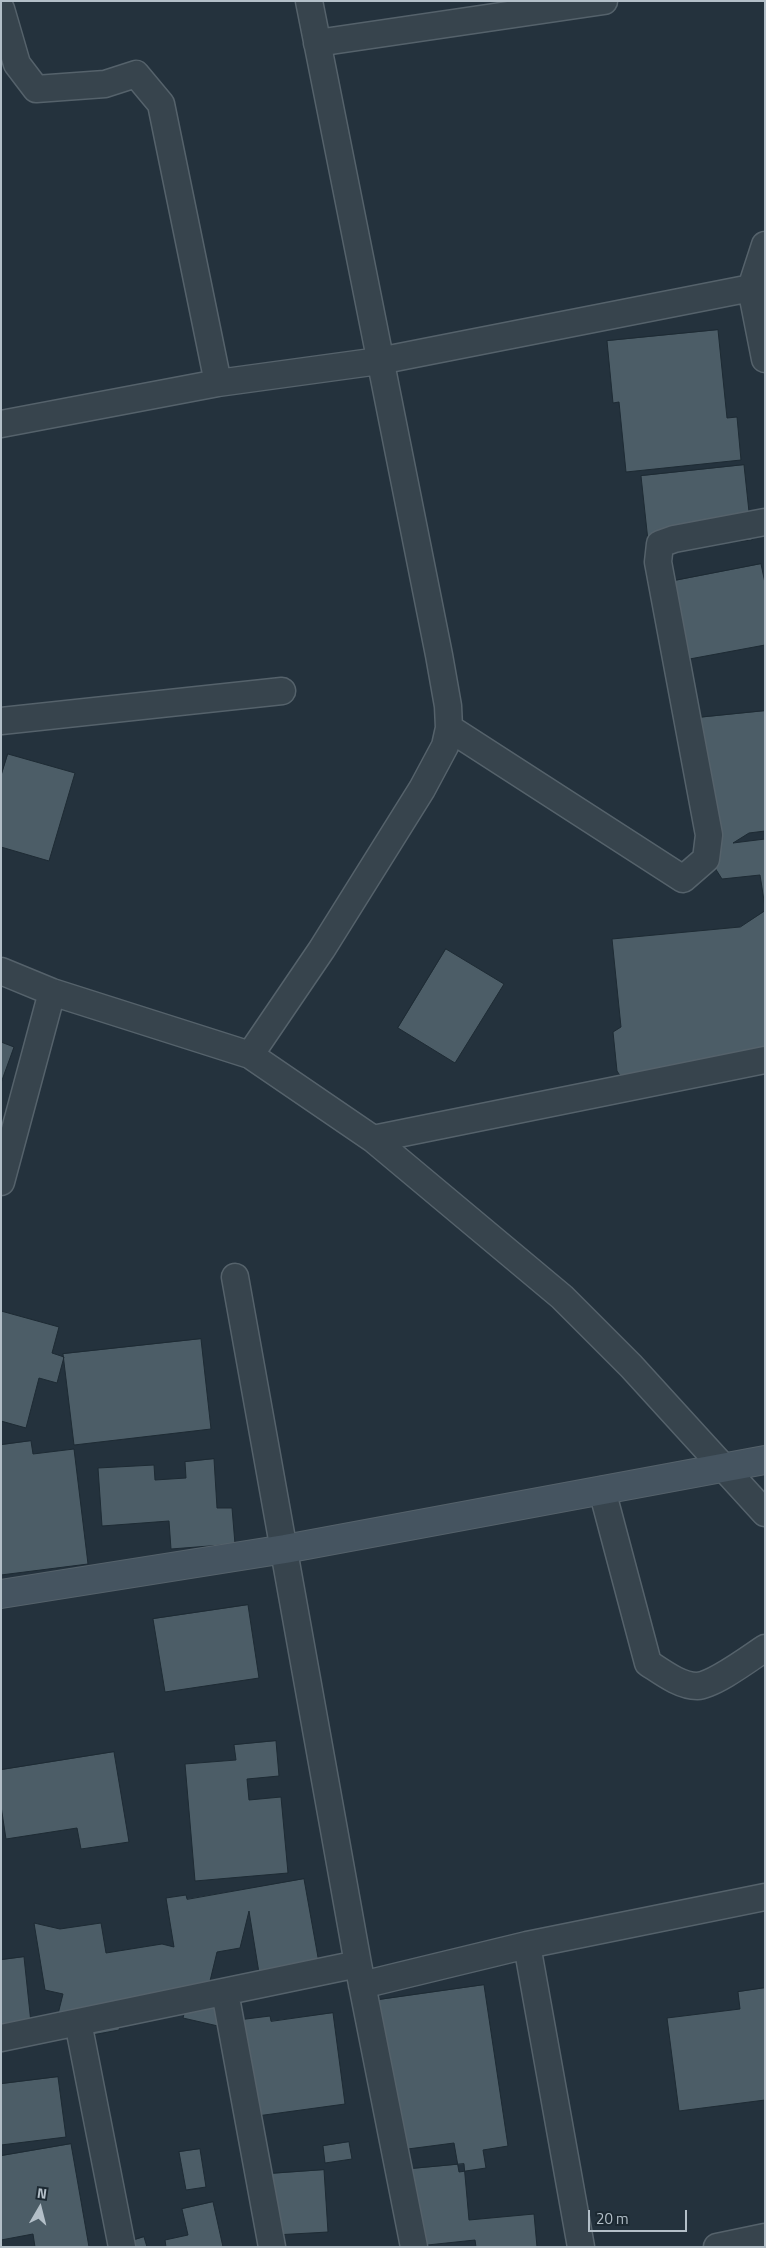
<!DOCTYPE html>
<html>
<head>
<meta charset="utf-8">
<style>
  body { margin:0 }
  #map { position:relative; width:766px; height:2248px; overflow:hidden; background:#24323d; font-family:"Titillium Web",sans-serif }
  canvas { display:block }
  .frame { position:absolute; inset:0; border:2px solid #b3bfc8; pointer-events:none }
  .north { position:absolute; left:15px; top:2183px; width:50px; height:50px; -webkit-text-stroke:4px #1c2932; paint-order:stroke; rotate:8deg; font-size:14px; font-weight:700; line-height:20px; text-align:center; color:#b3bfc8 }
  .north::after { content:''; display:block; margin:auto; width:18px; height:22px; background:#b3bfc8; clip-path:polygon(50% 0,100% 100%,50% 72%,0 100%) }
  .scale { position:absolute; left:588px; top:2210px; width:99px; height:22px; box-sizing:border-box; border:2px solid #b3bfc8; border-top:0; padding-left:6px; font-size:15px; line-height:18px; white-space:nowrap; color:#b3bfc8; -webkit-text-stroke:4px #1c2932; paint-order:stroke }
</style>
</head>
<body>
<div id="map">
<canvas width="766" height="2248"></canvas>
<div class="frame"></div>
<div class="north">N</div>
<div class="scale">20 m</div>
</div>
<script>
const c = document.querySelector('canvas').getContext('2d');
c.lineJoin = 'round';
function fillPath(path, color) { c.fillStyle = color; c.fill(path, 'evenodd'); }
function trace(path, color, width, dash) { c.strokeStyle = color; c.lineWidth = width; c.lineCap = dash ? 'butt' : 'round'; c.setLineDash(dash || []); c.stroke(path); }
const building = new Path2D(`
  M718 330 727 418 737 417 741 460 626 472 619 402 613 403 607 341Z
  M744 465 752 540 649 550 641 476Z
  M761 564 765 583V645L668 663 653 585Z
  M765 711V831L749 833 733 843 765 839V907L760 875 722 879 698 841 686 719Z
  M8 754 75 773 49 861 1 847V776Z
  M765 911V1062L623 1080 617 1071 613 1032 621 1027 612 939 740 927Z
  M446 949 504 984 455 1063 398 1028Z
  M1 1042 14 1047 1 1083Z
  M1 1311 59 1327 52 1353 64 1357 57 1383 39 1378 26 1428 1 1421Z
  M201 1339 211 1429 74 1445 63 1354Z
  M31 1441 33 1454 74 1449 88 1564 1 1575V1445Z
  M214 1459 217 1508H232L235 1544 171 1549 169 1521 102 1526 98 1468 154 1465 155 1480 186 1478 185 1462Z
  M248 1605 259 1678 165 1692 153 1619Z
  M276 1741 279 1776 247 1779 249 1800 281 1797 288 1873 195 1881 185 1764 236 1760 234 1745Z
  M114 1752 129 1842 81 1849 77 1828 6 1839 1 1806V1770Z
  M304 1879 319 1963 260 1979 249 1911 240 1948 217 1952 210 1981 218 2026 183 2018 186 2006 122 2017 119 2030 92 2035 55 2026 63 1994 45 1990 34 1923 60 1929 101 1923 106 1953 162 1944 174 1947 166 1898 186 1895 187 1899Z
  M24 1957 33 2042 1 2045V1960Z
  M484 1985 508 2146 483 2150 486 2168 459 2172 454 2143 400 2150 378 2000Z
  M765 1988V2100L679 2111 667 2018 740 2009 738 1992Z
  M333 2013 345 2104 235 2119 222 2022 270 2016 271 2021Z
  M58 2077 66 2137 1 2145V2084Z
  M349 2142 352 2159 325 2163 323 2146Z
  M71 2144 89 2247H35L33 2234 1 2240V2156Z
  M200 2149 206 2187 186 2190 179 2152Z
  M464 2164 469 2220 534 2214 537 2247H476L475 2240 418 2246 410 2169Z
  M324 2170 328 2232 257 2236 253 2175Z
  M213 2202 223 2247H166L165 2240 188 2235 182 2209Z
  M144 2237 147 2247H118V2245Z`);
fillPath(building, '#4c5d67');
trace(building, '#1e2b34', 1);
const street = new Path2D(`
  M1 9 17 64 36 89 105 84 136 74 161 104 218 383
  M317 43 604 1
  M765 245 751 288 765 359
  M1 424 218 383 379 361 751 288
  M1 721 282 691
  M449 728 683 879 706 859 709 835 658 562 660 544 674 539 765 522
  M1 971 52 992 250 1055 373 1139 562 1297 631 1366 765 1513
  M250 1055 322 949 422 789 445 746 449 728 448 706 439 655 309 1
  M373 1139 765 1060
  M1 1182 52 992
  M235 1277 358 1964 414 2247
  M602 1490 648 1663C662 1672 680 1686 697 1686 714 1685 750 1658 765 1648
  M527 1945 581 2247
  M362 1985 527 1945 765 1897
  M225 1992 272 2247
  M78 2022 122 2247
  M1 2038 358 1964
  M717 2247 765 2237`);
const secondary = new Path2D(`
  M1 1594 285 1549 765 1460`);
trace(street, '#55626b', 29);
trace(secondary, '#55626b', 30);
trace(street, '#37444d', 26);
trace(secondary, '#455460', 28);
</script>
</body>
</html>
